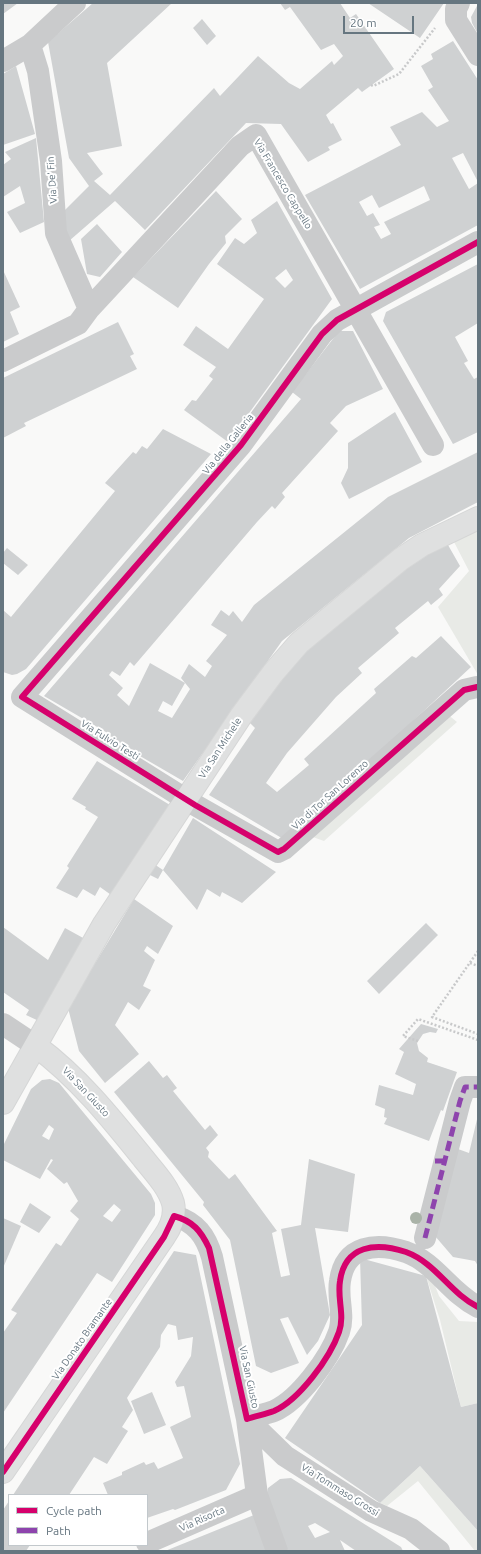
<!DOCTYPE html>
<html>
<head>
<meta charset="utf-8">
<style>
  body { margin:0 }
  #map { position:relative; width:481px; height:1554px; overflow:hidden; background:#f9f9f8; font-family:Ubuntu,sans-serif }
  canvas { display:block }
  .frame { position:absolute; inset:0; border:4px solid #667680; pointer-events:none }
  .legend { position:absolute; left:8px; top:1494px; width:140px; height:52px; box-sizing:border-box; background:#fff; border:1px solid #c2c8cc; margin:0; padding:5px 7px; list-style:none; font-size:12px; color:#667680 }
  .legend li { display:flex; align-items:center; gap:8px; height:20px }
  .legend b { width:20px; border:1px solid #c2c8cc }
  .scale { position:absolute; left:343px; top:16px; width:71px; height:18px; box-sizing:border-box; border:2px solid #667680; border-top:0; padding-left:5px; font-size:12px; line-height:14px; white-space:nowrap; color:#667680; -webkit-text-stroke:3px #fff; paint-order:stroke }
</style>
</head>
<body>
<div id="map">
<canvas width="481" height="1554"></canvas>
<div class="frame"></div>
<ul class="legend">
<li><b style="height:5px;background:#d6006c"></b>Cycle path</li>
<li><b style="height:5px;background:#8e44ad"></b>Path</li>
</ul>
<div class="scale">20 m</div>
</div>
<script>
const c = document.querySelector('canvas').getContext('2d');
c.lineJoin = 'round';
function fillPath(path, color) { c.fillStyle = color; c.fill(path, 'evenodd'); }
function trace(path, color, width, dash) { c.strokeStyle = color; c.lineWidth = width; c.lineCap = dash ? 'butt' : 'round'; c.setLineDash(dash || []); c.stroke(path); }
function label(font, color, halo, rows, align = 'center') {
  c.font = font + ' Ubuntu,sans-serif'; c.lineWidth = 4; c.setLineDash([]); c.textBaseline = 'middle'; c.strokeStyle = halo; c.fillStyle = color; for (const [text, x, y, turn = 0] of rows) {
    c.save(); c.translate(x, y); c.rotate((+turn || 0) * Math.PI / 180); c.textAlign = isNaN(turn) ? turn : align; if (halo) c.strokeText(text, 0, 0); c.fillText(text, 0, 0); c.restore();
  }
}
fillPath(new Path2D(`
  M478 530V675L438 607 469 571 454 542Z
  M446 713 457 722 324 841 310 836Z
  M426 1276 434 1283 439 1296 459 1321 478 1322V1403L461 1407 440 1320Z
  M420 1466 478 1531V1551H475L418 1481 387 1506 380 1503Z`), '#e8eae6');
fillPath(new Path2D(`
  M3 3H18L3 14Z
  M93 3H172L107 63 122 146 87 153 103 174 94 181 110 195 214 88 220 96 258 56 289 83 300 89 332 61 334 65 343 56 334 44 321 50 290 7 285 10 280 3H340L350 18 356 14 394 69 362 92 358 88 326 115 331 124 333 123 342 140 328 147 330 150 308 162 281 124 246 123 145 230 115 201 69 241 57 218 89 186 69 158 48 42Z
  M368 3 403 4 444 3 420 38Z
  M478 4V34L472 23 471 17Z
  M202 19 216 36 207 45 193 28Z
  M453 41 478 80V182L463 153 452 158 469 189 478 183V225L360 289 305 195 401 145 390 127 422 112 437 127 449 121 428 90 433 87 421 66 433 59 431 54ZM424 186 430 200 384 222 391 234 381 239 374 227 380 225 373 213 367 216 359 202 372 195 379 208Z
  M16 66 35 134 3 145V74Z
  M36 138 44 222 20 233 7 212 25 203 20 186 3 197V165L11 159 5 152Z
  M216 191 242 219 225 236 226 243 209 264 178 308 133 277Z
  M277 201 332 299 228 442 184 410 192 400 196 401 213 379 209 376 216 367 183 345 196 326 228 349 264 299 217 264 235 238 244 244 257 233 251 220ZM286 269 293 280 285 288 275 278Z
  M97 224 122 252 100 277 87 274 81 239Z
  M478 264V323L455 337 468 361 464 363 474 379 478 377V432L453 444 383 321 386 312Z
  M3 270 20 307 10 312 19 334 3 342Z
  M118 322 134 354 130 356 137 369 24 423 26 426 3 438V378Z
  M339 331H353L383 389 346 406 330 423 338 431 282 493 285 497 275 509 272 506 257 522 134 666 130 662 120 676 112 671 109 675 123 688 117 695 129 706 150 663 185 683 172 706 163 701 158 711 172 718 190 689 181 678 189 664 205 677 212 666 206 661 227 635 211 625 221 610 229 616 233 611 242 622 254 605 388 497 478 452V502L409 538 282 641 183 781 109 738 111 735 44 696 301 399 292 392Z
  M395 412 422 462 349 499 341 483 348 468V443Z
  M163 429 211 454 26 669 17 674 12 675 3 672V610L11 617 115 491 105 483 133 452 136 454 142 446 147 449Z
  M448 545 460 566 439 589 443 595 431 605 428 601 395 628 399 633 358 668 362 673 336 697 287 753 266 783 277 792 309 765 304 759 376 693 374 689 412 656 416 658 441 636 471 667 285 840 209 795 255 728 247 720 302 655 420 558Z
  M7 548 28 565 18 575 3 563V553Z
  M97 761 170 805 114 897 100 887 95 896 83 889 77 898 56 888 69 868 67 866 98 817 85 809 86 807 72 799Z
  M193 818 276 872 242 903 222 892 220 897 207 889 197 910 163 870Z
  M154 864 163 870 158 879 148 874Z
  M134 899 173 926 158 954 147 946 144 951 155 960 143 986 151 990 139 1010 128 1002 115 1025 139 1054 105 1083 79 1051 68 1008Z
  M426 923 438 935 379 994 367 981Z
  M3 927 48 960 65 928 85 939 41 1022 26 1015 29 1010 3 992Z
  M421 1024 438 1029 436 1033 430 1032 423 1034 417 1043 419 1051 428 1058 427 1062 457 1072 443 1111 441 1110 429 1141 384 1124 387 1118 384 1117 385 1109 375 1105 379 1085 413 1095 416 1084 395 1074 404 1052 399 1049Z
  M149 1061 163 1078 167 1075 177 1088 173 1091 205 1130 210 1125 218 1135 206 1148 209 1152 208 1157 229 1179 235 1174 277 1231 272 1233 281 1277 290 1275 281 1229 301 1225 309 1159 355 1174 348 1232 315 1228 330 1315 318 1341 307 1355 288 1317 280 1319 299 1363 271 1373 256 1366 230 1240 203 1205 204 1202 114 1092Z
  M50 1079 59 1083 151 1194 155 1203V1215L112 1282 97 1273 3 1413V1333L17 1313 11 1310 56 1243 61 1246 79 1219 70 1211 78 1201 67 1182 64 1184 47 1169 53 1160 51 1159 40 1179 3 1160V1146L31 1089 42 1080ZM49 1125 54 1129 49 1140 42 1136ZM114 1204 121 1210 112 1222 103 1216Z
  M478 1115V1266L475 1261 453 1257 435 1236 458 1149 469 1153Z
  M30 1203 51 1217 39 1233 20 1222Z
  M3 1218 21 1226 3 1268Z
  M174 1251 196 1255 240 1464 226 1490 175 1510 173 1509 147 1518V1495H108L103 1483 122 1475V1472L144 1462 146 1465 154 1462 158 1469 183 1458 170 1427 191 1417 184 1386 177 1387 175 1382 191 1356 193 1337 178 1340 176 1326 168 1324 161 1335 160 1347 127 1398 133 1410 122 1427 128 1431 107 1464 94 1457 69 1495H13Z
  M360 1258 426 1276 461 1407 478 1403V1531L420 1466 380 1503 285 1438 362 1325Z
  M152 1392 166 1425 144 1434 131 1401Z
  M291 1478 401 1547 403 1551H356L340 1540 345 1551H288L266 1497 268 1488 280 1479ZM315 1523 330 1532 315 1538 308 1526Z
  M9 1501V1545H30L26 1551H3V1510Z
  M254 1515 269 1551H165Z`), '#cfd1d2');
const secondary = new Path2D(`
  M3 1103 104 924 241 716 273 673 299 643 401 559 422 545 478 518
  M3 1472 164 1237C171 1227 176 1216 173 1203 168 1186 154 1172 143 1158 110 1117 78 1077 36 1046`);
trace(secondary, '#d5d6d6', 24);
trace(new Path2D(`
  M371 85 373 86 399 74 435 28
  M478 951 432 1017 478 1034
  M470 963 478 966
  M418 1041 403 1036 418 1019 478 1040`), '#c8c9ca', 2.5, [2, 2]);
trace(new Path2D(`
  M459 3 456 9V20L478 55
  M30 45 38 71 51 161 56 233 89 309
  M3 61 30 45 75 3
  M3 361 78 324 89 309 240 146 256 135 433 445
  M477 687 464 690 284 849 278 852 195 805 22 697 241 445 322 334 337 320 478 242
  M3 1024 36 1046
  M174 1216C196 1222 206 1236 212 1257L247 1419 257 1495 277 1551
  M425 1238 460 1101 465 1087H478
  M247 1419C256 1416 266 1414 274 1411 299 1400 330 1358 339 1332 345 1315 337 1299 340 1281 345 1245 376 1242 406 1252 436 1263 450 1293 478 1307
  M247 1419 285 1456 371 1511 411 1529 439 1551
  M147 1543 257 1495`), '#cacbcc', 22);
trace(secondary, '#dfe0e0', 22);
trace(new Path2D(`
  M435 1161H443
  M425 1238 460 1101 465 1087H478`), '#8e44ad', 5, [10, 5]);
trace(new Path2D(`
  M477 687 464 690 284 849 278 852 195 805 22 697 241 445 322 334 337 320 478 242
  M3 1472 164 1237 174 1216C193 1221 201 1231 209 1248L247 1419C256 1416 266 1414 274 1411 299 1400 330 1358 339 1332 345 1315 337 1299 340 1281 345 1245 376 1242 406 1252 436 1263 450 1293 478 1307`), '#d6006c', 6);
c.fillStyle = '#aab3a8';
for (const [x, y] of [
  [416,1218]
]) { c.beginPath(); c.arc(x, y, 6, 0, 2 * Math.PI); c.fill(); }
label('10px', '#667680', '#fff', [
  ["Via De' Fin",52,180,-94],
  ["Via Francesco Cappello",283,184,59],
  ["Via della Galleria",228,444,-51],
  ["Via Fulvio Testi",110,740,32],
  ["Via San Michele",220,748,-57],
  ["Via di Tor San Lorenzo",330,795,-42],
  ["Via San Giusto",86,1092,47],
  ["Via Donato Bramante",82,1339,-55],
  ["Via San Giusto",249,1377,78],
  ["Via Tommaso Grossi",340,1490,32],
  ["Via Risorta",202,1519,-24]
]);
</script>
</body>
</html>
